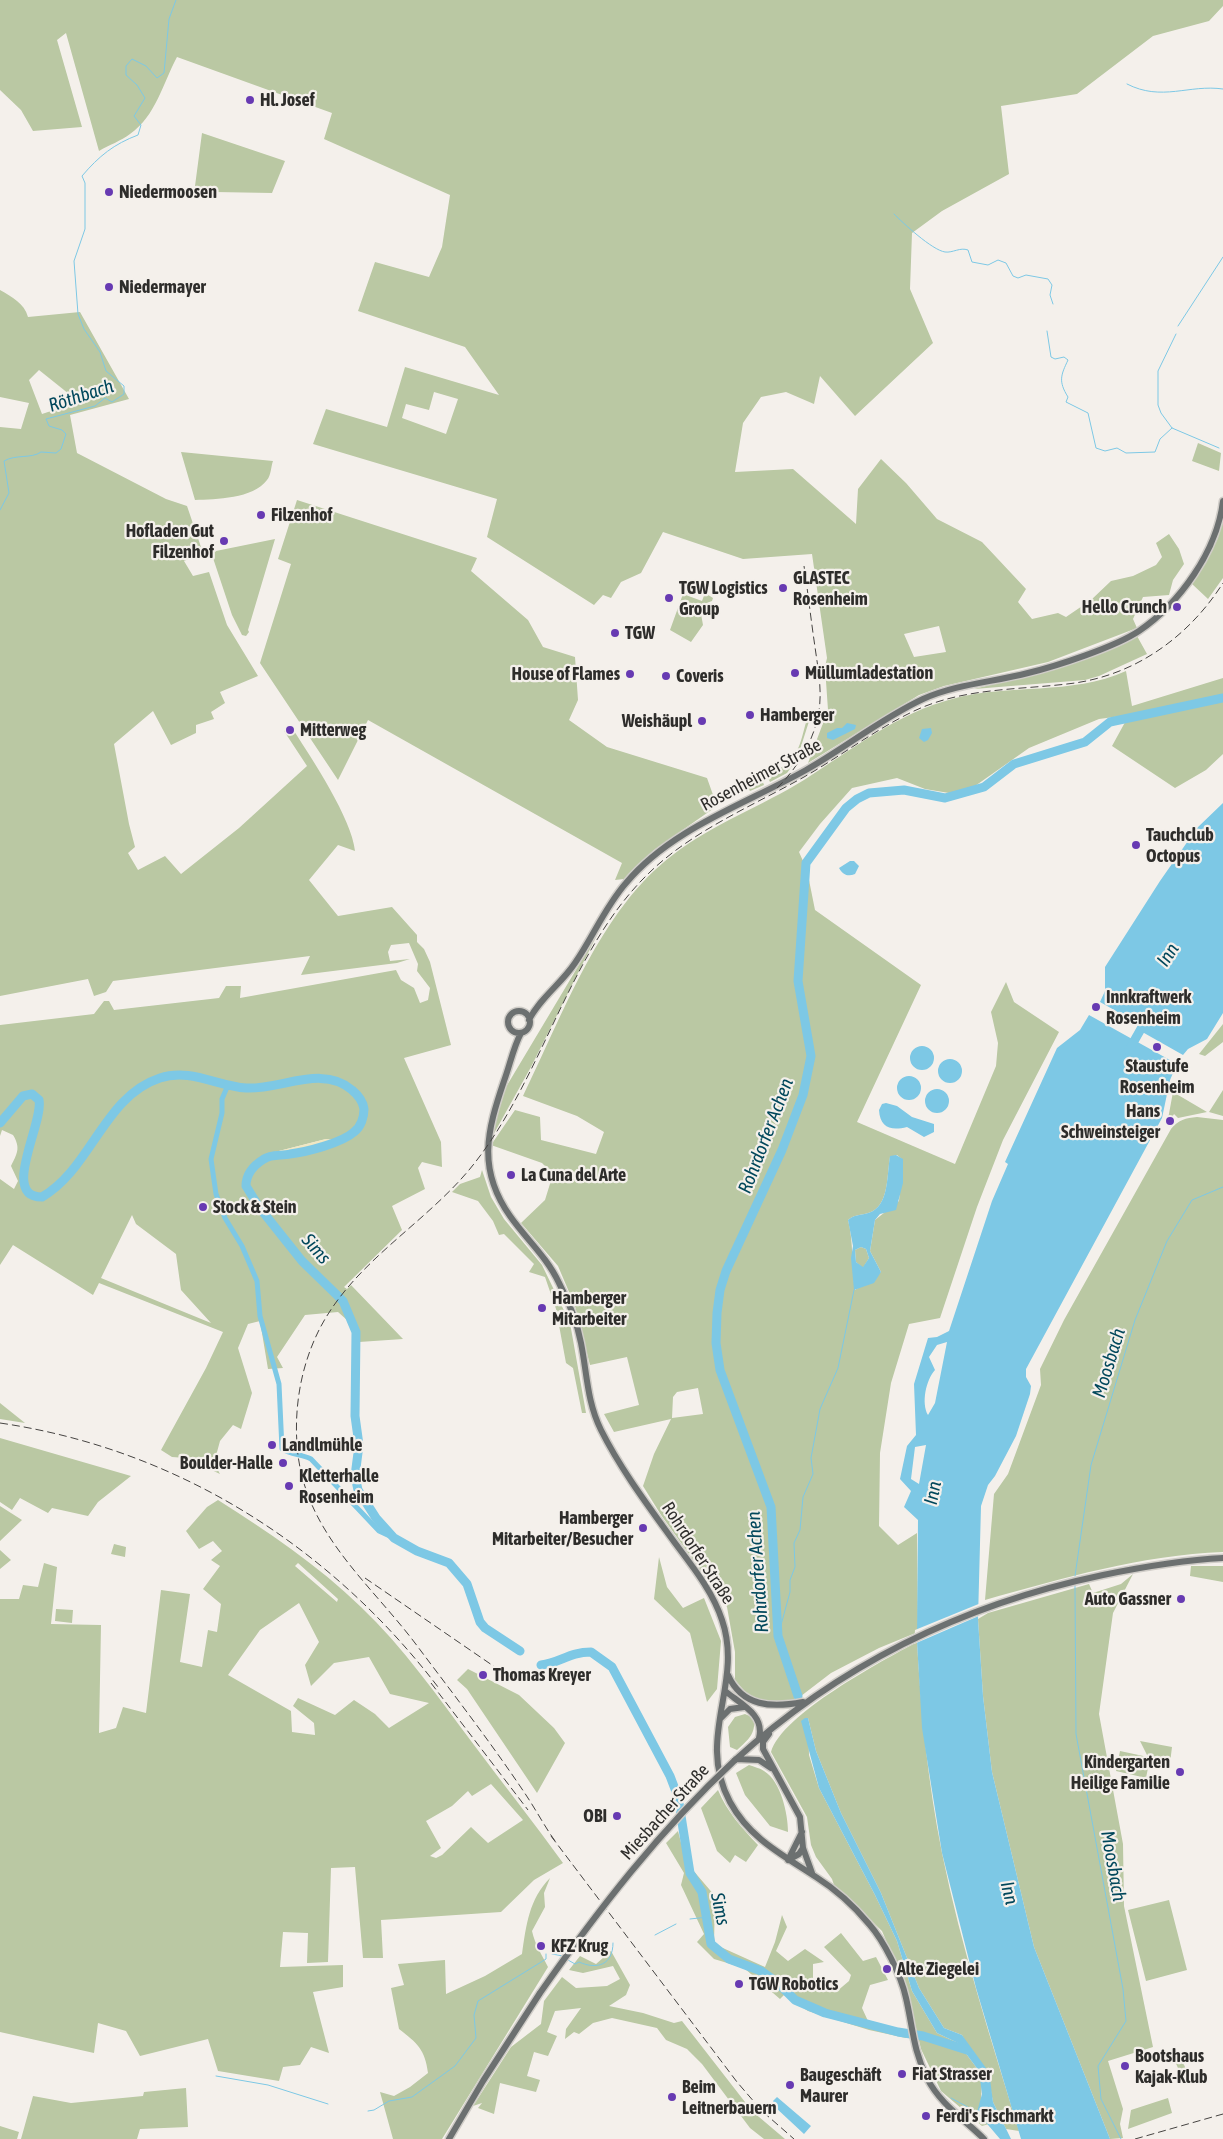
<!DOCTYPE html>
<html>
<head>
<meta charset="utf-8">
<style>
  body { margin:0 }
  canvas { display:block; background:#f4f0eb }
</style>
</head>
<body>
<canvas width="1223" height="2139"></canvas>
<script>
const c = document.querySelector('canvas').getContext('2d');
c.lineJoin = 'round';
function fillPath(path, color) { c.fillStyle = color; c.fill(path, 'evenodd'); }
function trace(path, color, width, dash) { c.strokeStyle = color; c.lineWidth = width; c.lineCap = dash ? 'butt' : 'round'; c.setLineDash(dash || []); c.stroke(path); }
function label(font, color, halo, rows, align = 'center') {
  c.font = font + ' "Asap Condensed",sans-serif'; c.lineWidth = 4.5; c.setLineDash([]); c.textBaseline = 'middle'; c.strokeStyle = halo; c.fillStyle = color; for (const [text, x, y, turn = 0] of rows) {
    c.save(); c.translate(x, y); c.rotate((+turn || 0) * Math.PI / 180); c.textAlign = isNaN(turn) ? turn : align; if (halo) c.strokeText(text, 0, 0); c.fillText(text, 0, 0); c.restore();
  }
}
fillPath(new Path2D(`
  M0 0H1223V6L1209 21 1153 36 1077 94 1001 106 1009 174 942 211 912 233 910 289 933 343 855 416 820 376 814 404 786 392 761 397 743 423 735 472 793 469 856 524 858 489 881 459 906 483 937 519 982 542 1026 589 1018 602 1032 619 1058 613 1066 617 1091 600 1111 581 1133 576 1156 565 1162 557 1156 543 1169 534 1179 549 1184 564 1173 580 1169 595 1143 597 1133 619 1137 628 1048 662 944 686 919 695 808 763 828 710 825 667 827 658 812 554 743 559 663 532 641 573 621 582 611 598 603 595 594 605 487 537 497 499 313 444 326 409 387 427 405 367 499 395 465 347 358 311 375 262 429 277 442 247 450 195 324 139 332 113 177 57C163 83 156 116 130 134 121 141 109 145 99 151L66 33 57 40 82 127 33 131 21 110 0 90ZM434 392 458 399 446 434 402 418 406 404 429 410ZM939 626 946 652 914 657 904 634Z
  M202 133 285 161 272 193 215 192 195 186Z
  M0 290C12 297 24 303 28 317L80 312 129 399 70 415 77 453 166 499 187 506 203 553 184 561 193 576 209 572 227 625 258 676 220 692 225 703 211 712 214 719 196 725V733L171 745 153 711 114 744 129 824 135 847 128 853 138 870 165 856 181 874 239 828 307 766 284 731 286 729 290 734 294 731C312 759 352 819 355 851L338 845 309 880 338 916 392 907 417 935V942L424 949 430 962 451 1045 404 1058 441 1142 442 1167 422 1162 418 1168 425 1189 392 1206 402 1230 344 1287 347 1289 351 1285 403 1339 359 1342 347 1320 338 1312 305 1315 277 1357 283 1368 268 1369 260 1321 248 1324 238 1348 252 1393 241 1429 233 1425 220 1441 214 1463 220 1474 186 1458 172 1457 161 1450 206 1368 223 1332 99 1283 93 1295 13 1245 0 1265V1179L14 1189 18 1181 11 1166C17 1154 21 1148 13 1135L2 1130 0 1136V1025L94 1014 104 1001H109L114 1010 219 998 226 986H241L240 998 396 970 401 980 414 988 420 1003 428 1000 430 988 417 971 418 964 409 943 391 945 388 952 390 961 410 959 397 963 301 975 310 956 113 981 106 992 94 996 88 979 0 996V427L21 429 29 403 0 397ZM39 370 74 398H73L60 408 42 414 29 380ZM326 1139 332 1140 289 1153 275 1152ZM132 1215 136 1224 176 1254 181 1290 211 1323 101 1278Z
  M1198 443 1221 453 1219 471 1192 461Z
  M181 452 273 461C271 466 271 476 267 480 253 499 216 499 195 500Z
  M297 500 477 558 471 571 528 620 543 647 575 657 578 700 569 720 607 747 707 778 717 806 654 850 624 879 615 880 622 863 368 720 338 780 260 663 291 564 278 559Z
  M1223 520V578L1208 599 1191 583 1217 540Z
  M275 539 248 630 249 632 246 636 242 635 232 615 211 552Z
  M705 593 713 598 712 601 704 604 701 614 703 625 691 642 670 630 683 594 702 601Z
  M1137 636 1147 654 1099 676 1085 680 974 689 1041 672Z
  M1126 671 1132 706 1223 678V754L1206 770 1175 788 1112 746 1129 715 1099 719 1029 748 975 786 949 793 925 789 897 778 852 788 820 824 799 852 807 870 815 910 921 985 857 1122 955 1164 996 1066 998 1043 991 1012 1006 982 1014 1002 1059 1032 1003 1140 977 1207 940 1318 909 1324 891 1383 880 1453 879 1526 898 1545 917 1533 918 1632 879 1648 831 1673 801 1696 787 1702 764 1703 747 1694 735 1680V1652L727 1607 661 1515 643 1486 654 1454 671 1419 614 1432 604 1414 639 1405 627 1357 590 1365 575 1306 558 1266 521 1223 545 1200 553 1174 542 1163 491 1145 515 1110 540 1117 541 1140 596 1154 604 1132 577 1116 523 1096C563 1015 600 909 674 854 713 824 762 806 804 780 851 750 898 713 952 699 1009 683 1071 696 1126 671ZM897 1155 903 1160 899 1201 875 1220 870 1251 881 1272 855 1290C851 1267 854 1243 848 1220 856 1213 864 1216 873 1211 889 1202 887 1173 890 1157ZM698 1388 703 1414 672 1418 673 1397 677 1392Z
  M808 715H811L797 759 787 773 770 782 766 774C800 763 799 746 808 715Z
  M757 775 761 777 764 785 750 791 746 785 749 778Z
  M598 933 531 1067 492 1137 494 1121 506 1087Z
  M1223 1024V1042L1205 1056 1199 1054Z
  M1223 1090V1116L1209 1112Z
  M1173 1092 1207 1112 1178 1118 1174 1114 1171 1119H1168Z
  M1197 1117 1223 1120V1552C1142 1555 1063 1578 985 1600L994 1494 1008 1474 1041 1385 1040 1369 1064 1320 1171 1129C1178 1120 1186 1118 1197 1117Z
  M482 1170 491 1197 504 1219 542 1265 570 1323 586 1413H582L573 1368 566 1363 556 1309 545 1277 529 1272 534 1264 504 1234 499 1235 493 1221 478 1201 452 1192 460 1184 480 1177Z
  M861 1247 866 1249 869 1258 863 1268 856 1262 855 1250Z
  M0 1403 25 1423 0 1419Z
  M0 1438 131 1476 98 1502 88 1516 52 1508 48 1513 20 1498 12 1510 0 1502Z
  M218 1500C268 1532 318 1565 361 1607 404 1648 438 1697 474 1745 504 1785 534 1823 563 1863L534 1880 501 1912 381 1920 383 1958H363L355 1867 331 1868 328 1962 307 1963 308 1933 283 1932 280 1967 343 1965V1987L313 1992 329 2053 311 2047 300 2065 283 2067 279 2081 218 2071 208 2039 140 2056 126 2031 98 2023 94 2053 0 2032V1599H19L23 1585 38 1587 44 1563 57 1567 51 1624 101 1625 99 1733 116 1728 123 1707 146 1713 161 1590 190 1594 180 1662 202 1667 208 1630 217 1632 221 1604 203 1589 220 1566 211 1560 222 1551 213 1541 199 1549 186 1531 207 1507ZM298 1563 338 1599 337 1602 295 1566ZM299 1603 319 1642 305 1665 311 1686 334 1663 369 1657 390 1694 429 1703 389 1728 375 1714 354 1700 335 1715 298 1698 293 1706 314 1723 315 1735 292 1732 291 1711 228 1675 260 1630ZM491 1784 523 1820 488 1843 471 1827 442 1855 436 1858 430 1856 441 1848 426 1821 452 1806 468 1791 472 1796Z
  M0 1506 22 1520 0 1541Z
  M114 1544 126 1547 125 1557 111 1554Z
  M0 1550 11 1560 0 1569Z
  M659 1557 667 1587 683 1608 704 1598 721 1641 717 1689 707 1702 690 1633 654 1599Z
  M1191 1566H1223V1582L1190 1576Z
  M1133 1574 1113 1613 1099 1714 1123 1844 1124 1906 1153 2047 1108 2061 1123 2109 1120 2124 1123 2138 1110 2139 1034 1947 992 1772 983 1696 978 1619 988 1613 1089 1584 1093 1593 1121 1584Z
  M56 1609 73 1610 72 1623 55 1621Z
  M917 1642C921 1713 928 1783 942 1853 961 1947 991 2039 1019 2131L1006 2129 993 2102 991 2091 962 2035 944 2028 919 1988 881 1893 841 1813 816 1751 808 1718 809 1755 819 1788 875 1895 897 1941 912 1991 937 2033 958 2043 979 2071 982 2081 980 2117 989 2124 982 2126 941 2091 921 2049 907 1990 882 1931 834 1885 832 1879 816 1857 811 1845 807 1817 771 1752C782 1714 882 1661 917 1642Z
  M468 1669 519 1695 554 1728 565 1743 537 1793 467 1689 457 1680Z
  M745 1714 754 1718C756 1734 748 1740 737 1750L730 1747 728 1727 735 1717Z
  M1140 1741 1172 1747 1170 1763 1150 1758 1146 1778 1116 1771 1120 1751 1148 1757Z
  M749 1765C754 1767 760 1768 764 1771 781 1781 788 1814 788 1832L770 1826 745 1795 736 1773Z
  M718 1790C727 1812 742 1828 758 1845L746 1862 735 1855 730 1863 717 1851 701 1808Z
  M678 1831 686 1862 715 1896 714 1944 765 1967 775 1942 782 1915 787 1927 776 1951 788 1961 805 1949 824 1962 813 1964V1980L836 1992 849 1981 851 1975 824 1947 841 1933 863 1961 876 1957 888 1980 870 1985 862 2008 868 2021 905 2031 906 2038 869 2030 808 2011 784 1995 780 1999 744 1968 714 1959 697 1942 704 1934 681 1885 684 1873 666 1843Z
  M550 1878 544 1893 545 1907 532 1931C535 1945 542 1955 548 1967L442 2139H393L380 2092 394 2096 410 2087 428 2073C425 2049 417 2043 399 2029L391 1988 404 1985 398 1964 445 1960 446 1994 485 1976 522 1954C526 1926 529 1899 550 1878Z
  M1169 1900 1187 1970 1146 1981 1128 1910Z
  M611 1951 630 1985 626 1995 609 2006 643 2013 674 2023 682 2021 752 2111 785 2139H764L750 2128 702 2064 687 2049 666 2040 657 2028 612 2018 593 2023 579 2034 574 2032 565 2039 566 2029 581 2008 555 2011 547 2032 557 2036 548 2056 534 2052 527 2076 540 2080 536 2092 500 2083 494 2114 478 2108 482 2103 473 2106 511 2047 541 2024 544 2001 562 1977 576 1988 607 1986 620 1979 613 1966 583 1973 569 1970 580 1956 596 1964Z
  M1178 2050 1187 2072 1181 2075 1171 2052Z
  M186 2088 188 2127 140 2129 137 2139H21L33 2096 71 2103 143 2096 144 2092Z
  M1168 2098 1172 2113 1128 2129 1131 2110Z
  M0 2126 19 2132 17 2139H0Z`), '#bac8a3');
fillPath(new Path2D(`
  M326 1139 332 1140 289 1153 275 1152Z`), '#f1e7c2');
fillPath(new Path2D(`
  M847 723 856 725 855 729 833 740 827 738V733L837 728H842Z
  M931 728 932 733 928 740 924 742 919 738 922 729Z
  M1223 803V1013L1207 1039 1188 1049 1183 1055 1137 1029 1139 1024 1100 1002 1105 991V967L1160 881 1197 828Z
  M850 861H854L859 866 855 874C848 877 843 875 839 868Z
  M1089 1015 1177 1064 1170 1080 1162 1118 1026 1369V1377L1031 1386 1030 1394 1016 1436 995 1476 988 1485 981 1506 978 1619 983 1696 992 1772 1034 1947 1110 2139H1021L976 1988 942 1853 922 1728 917 1642 918 1520 904 1507 911 1491 900 1479 907 1446 916 1435 914 1384 928 1338 937 1337 949 1331 992 1201 1008 1164 1005 1162 1057 1048 1080 1030ZM947 1342 935 1403 928 1415C921 1403 926 1380 935 1370L929 1357 937 1345ZM926 1445 919 1484 911 1479 915 1447Z
  M910 1058a12 12 0 1 1 24 0a12 12 0 1 1-24 0Z
  M938 1071a12 12 0 1 1 24 0a12 12 0 1 1-24 0Z
  M897 1088a12 12 0 1 1 24 0a12 12 0 1 1-24 0Z
  M925 1101a12 12 0 1 1 24 0a12 12 0 1 1-24 0Z
  M886 1103 897 1106 912 1117 934 1124V1132L924 1137 907 1127C891 1131 880 1128 879 1110L882 1104Z
  M896 1155 903 1159V1183L896 1210 880 1214 875 1220 870 1251 881 1272 874 1283 854 1290 851 1258 853 1246 848 1220C856 1213 864 1216 873 1211 889 1202 887 1173 890 1156ZM861 1247 866 1249 869 1258 863 1267 856 1262 855 1250Z
  M805 1718H808L816 1751 841 1813 881 1893 919 1988 944 2028 962 2035 986 2068 990 2079 993 2102 1011 2139H1000L977 2112 982 2094 979 2071 958 2043 937 2033 912 1991 897 1941 875 1895 819 1788 801 1721Z
  M777 2097 811 2126 804 2134 775 2107 773 2101Z`), '#7dc8e5');
fillPath(new Path2D(`
  M981 1603V1615L914 1644 915 1630Z`), '#f4f0eb');
trace(new Path2D(`
  M1127 84C1162 102 1189 84 1223 89
  M894 214C903 223 932 250 945 252 953 253 960 247 968 250L972 262 988 265 998 260 1006 263 1013 276 1018 278 1026 275 1048 279 1052 285 1050 295 1053 304
  M1178 326 1223 257
  M1047 331 1051 357 1055 359 1064 357 1068 360C1061 375 1058 381 1068 397L1066 402 1088 413 1096 448 1105 451 1117 448 1126 453 1155 452 1160 439 1172 428
  M1176 334 1158 371V405L1161 413 1172 428 1219 448
  M0 510 9 493 4 461C16 454 31 459 41 452L56 453 61 449 66 434 62 430 49 426 46 419 95 406 105 398 112 402 124 394V386L106 371 100 352 84 329 78 314 74 261 85 229V183L82 176C99 156 114 144 138 135L141 125 134 116 145 98 137 85 126 75V66L132 59 146 66 157 78 164 73 169 19 176 0
  M1075 1576 1091 1465 1135 1320 1167 1241 1192 1200 1223 1187
  M1075 1586 1076 1734 1123 1989 1126 2021 1098 2066 1101 2099 1121 2139
  M778 1636 790 1592V1580L795 1567 794 1543 800 1530 803 1497 813 1474 811 1458 820 1409 838 1368 854 1290
  M690 1919 708 1917
  M655 1935 676 1924
  M552 1954 563 1956
  M568 1960 575 1964 579 1962C597 1970 613 1965 613 1943
  M216 2076 268 2085 328 2104
  M951 2098 977 2112
  M368 2111 374 2110 389 2101 412 2097 455 2066 476 2038 474 2015 478 2001 546 1959V1954`), '#7dc8e5', 1);
trace(new Path2D(`
  M228 1085 222 1099V1113L211 1159 216 1194 225 1218 242 1246 257 1281 260 1316 279 1384 282 1449C291 1455 301 1454 311 1459L379 1531 394 1538`), '#7dc8e5', 5);
trace(new Path2D(`
  M1129 1050 1146 1020
  M0 1123 23 1096 32 1094 39 1100C44 1123 0 1197 42 1197 91 1169 104 1096 160 1078 190 1068 217 1086 246 1088 280 1090 323 1064 352 1090 358 1095 363 1101 364 1109 364 1117 361 1127 354 1132 342 1143 306 1152 290 1154 282 1156 271 1154 264 1159 254 1165 246 1174 246 1186L259 1207 302 1261 343 1301 356 1332 355 1416 359 1445 355 1476 358 1490 376 1518 394 1538 417 1551 449 1563 467 1584 480 1622 485 1628 520 1651
  M541 1665C560 1663 569 1652 591 1652L612 1667 670 1776 678 1797 690 1873 702 1892 711 1944 729 1959 761 1971 778 1983 795 2000 825 2013 898 2032 923 2036 967 2050
  M798 1696 778 1636 771 1507 720 1370 716 1343 717 1313 720 1290 726 1271 782 1150 803 1095 811 1056 798 981 806 863 846 808 857 799 869 793 904 790 945 798 984 787 1014 764 1085 742 1110 722 1223 698`), '#7dc8e5', 9);
const secondary = new Path2D(`
  M508 1022a11 11 0 1 1 22 0a11 11 0 1 1-22 0Z
  M529 1020C540 998 561 984 575 963 593 937 605 907 626 883 672 828 746 804 806 770 845 748 882 718 923 699 956 684 994 682 1028 673 1057 666 1115 647 1139 631 1180 603 1217 551 1223 501
  M521 1033C513 1048 510 1065 504 1081 487 1131 477 1169 510 1216 526 1239 547 1257 559 1283 569 1302 577 1322 581 1343 587 1373 587 1402 601 1430 621 1470 649 1507 675 1543 693 1567 713 1592 722 1620 744 1684 695 1737 730 1802 750 1839 783 1855 816 1877 835 1889 854 1906 869 1924 884 1941 901 1975 906 1998 913 2028 913 2050 927 2078 940 2104 964 2119 984 2139
  M728 1675C742 1707 772 1708 803 1702
  M725 1691C741 1704 765 1715 759 1738
  M720 1719 730 1709 744 1707
  M769 1734 763 1742V1749L800 1817 803 1848 812 1873
  M736 1759 759 1760 771 1768
  M734 1761C839 1665 964 1604 1103 1575 1142 1567 1183 1560 1223 1558
  M788 1860 802 1832
  M788 1860 799 1854 803 1848
  M449 2139 483 2081 540 1993`);
trace(secondary, '#d0cdc8', 9);
trace(secondary, '#6c7070', 6);
trace(new Path2D(`
  M777 788C796 770 813 742 818 716 823 693 818 669 815 647 811 620 808 593 804 566
  M0 1423C177 1449 330 1546 438 1687
  M365 1578 508 1676
  M431 1683 528 1810
  M551 1836 737 2082 762 2111 794 2139
  M555 1841C545 1827 536 1810 526 1795 492 1744 454 1695 418 1647 372 1585 308 1536 298 1455 293 1412 300 1368 319 1330 353 1263 422 1226 469 1170 543 1081 567 952 649 873 692 831 752 806 804 777 841 756 876 729 914 711 963 688 1015 690 1067 684 1133 677 1188 638 1223 583
  M1135 2139 1223 2114`), '#454341', 1, [8, 4]);
const secondaryBridge = new Path2D(`
  M540 1993C598 1910 660 1830 734 1761`);
trace(secondaryBridge, '#d0cdc8', 9, []);
trace(secondaryBridge, '#6c7070', 6);
for (const [x, y, r, color] of [
  [250,100,5,"#673ab2"],
  [109,192,5,"#673ab2"],
  [109,287,5,"#673ab2"],
  [261,515,5,"#673ab2"],
  [224,541,5,"#673ab2"],
  [783,588,5,"#673ab2"],
  [669,598,5,"#673ab2"],
  [1177,607,5,"#673ab2"],
  [615,633,5,"#673ab2"],
  [795,673,5,"#673ab2"],
  [630,674,5,"#673ab2"],
  [666,676,5,"#673ab2"],
  [750,715,5,"#673ab2"],
  [702,721,5,"#673ab2"],
  [290,730,5,"#673ab2"],
  [1136,845,5,"#673ab2"],
  [1096,1007,5,"#673ab2"],
  [1157,1047,5,"#673ab2"],
  [1170,1121,5,"#673ab2"],
  [511,1175,5,"#673ab2"],
  [203,1207,5,"#673ab2"],
  [542,1308,5,"#673ab2"],
  [272,1445,5,"#673ab2"],
  [283,1463,5,"#673ab2"],
  [289,1486,5,"#673ab2"],
  [643,1528,5,"#673ab2"],
  [1181,1599,5,"#673ab2"],
  [483,1675,5,"#673ab2"],
  [1180,1772,5,"#673ab2"],
  [617,1816,5,"#673ab2"],
  [541,1946,5,"#673ab2"],
  [887,1969,5,"#673ab2"],
  [739,1984,5,"#673ab2"],
  [1125,2066,5,"#673ab2"],
  [902,2074,5,"#673ab2"],
  [790,2085,5,"#673ab2"],
  [672,2097,5,"#673ab2"],
  [926,2116,5,"#673ab2"]
]) { const dot = new Path2D(); dot.arc(x, y, r, 0, 2 * Math.PI); c.fillStyle = color; c.fill(dot); trace(dot, '#f4f0eb', 2); }
label('bold 18px', '#2e2d2b', '#f4f0eb', [
  ["Hl. Josef",260,100],
  ["Niedermoosen",119,192],
  ["Niedermayer",119,287],
  ["Filzenhof",271,515],
  ["Hofladen Gut",214,531,"right"],
  ["Filzenhof",214,552,"right"],
  ["GLASTEC",793,578],
  ["Rosenheim",793,599],
  ["TGW Logistics",679,588],
  ["Group",679,609],
  ["Hello Crunch",1167,607,"right"],
  ["TGW",625,633],
  ["Müllumladestation",805,673],
  ["House of Flames",620,674,"right"],
  ["Coveris",676,676],
  ["Hamberger",760,715],
  ["Weishäupl",692,721,"right"],
  ["Mitterweg",300,730],
  ["Tauchclub",1146,835],
  ["Octopus",1146,856],
  ["Innkraftwerk",1106,997],
  ["Rosenheim",1106,1018],
  ["Staustufe",1157,1066,"center"],
  ["Rosenheim",1157,1087,"center"],
  ["Hans",1160,1111,"right"],
  ["Schweinsteiger",1160,1132,"right"],
  ["La Cuna del Arte",521,1175],
  ["Stock & Stein",213,1207],
  ["Hamberger",552,1298],
  ["Mitarbeiter",552,1319],
  ["Landlmühle",282,1445],
  ["Boulder-Halle",273,1463,"right"],
  ["Kletterhalle",299,1476],
  ["Rosenheim",299,1497],
  ["Hamberger",633,1518,"right"],
  ["Mitarbeiter/Besucher",633,1539,"right"],
  ["Auto Gassner",1171,1599,"right"],
  ["Thomas Kreyer",493,1675],
  ["Kindergarten",1170,1762,"right"],
  ["Heilige Familie",1170,1783,"right"],
  ["OBI",607,1816,"right"],
  ["KFZ Krug",551,1946],
  ["Alte Ziegelei",897,1969],
  ["TGW Robotics",749,1984],
  ["Bootshaus",1135,2056],
  ["Kajak-Klub",1135,2077],
  ["Fiat Strasser",912,2074],
  ["Baugeschäft",800,2075],
  ["Maurer",800,2096],
  ["Beim",682,2087],
  ["Leitnerbauern",682,2108],
  ["Ferdi's Fischmarkt",936,2116]
], 'left');
label('18px', '#2e2d2b', '#f4f0eb', [
  ["Rosenheimer Straße",761,775,-28],
  ["Rohrdorfer Straße",698,1553,57],
  ["Miesbacher Straße",665,1812,-48]
]);
label('italic 19px', '#01475b', '#f4f0eb', [
  ["Röthbach",81,396,-18],
  ["Inn",1168,955,-56],
  ["Rohrdorfer Achen",766,1136,-69],
  ["Sims",316,1249,49],
  ["Moosbach",1109,1363,-73],
  ["Inn",933,1493,-78],
  ["Rohrdorfer Achen",758,1572,-94],
  ["Moosbach",1113,1866,80],
  ["Inn",1009,1893,76],
  ["Sims",720,1909,78]
]);
</script>
</body>
</html>
